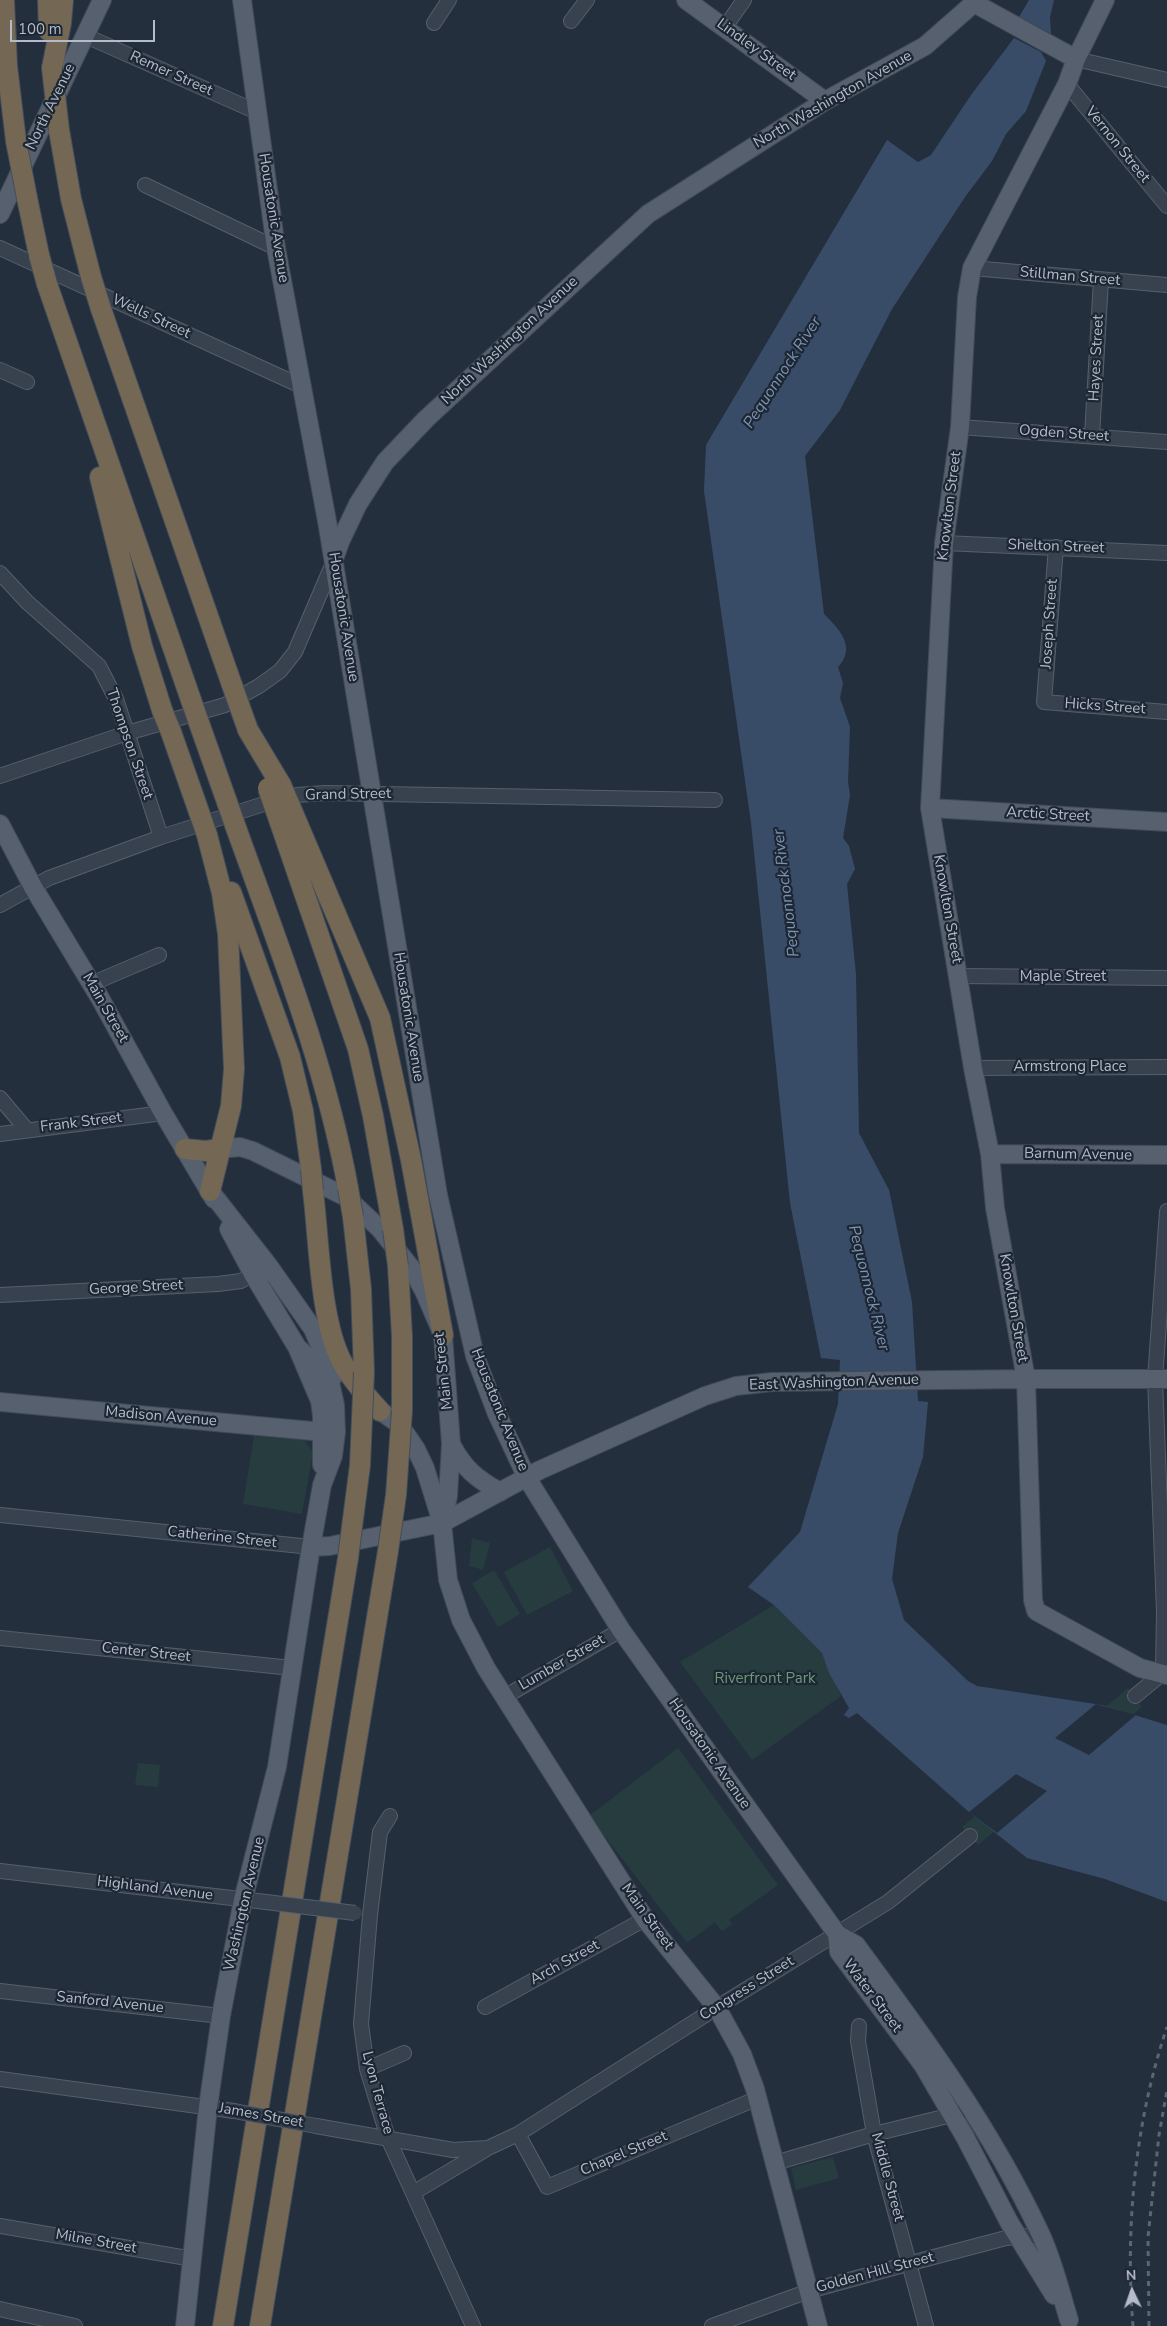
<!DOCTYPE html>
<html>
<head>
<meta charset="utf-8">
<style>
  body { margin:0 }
  #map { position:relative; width:1167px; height:2326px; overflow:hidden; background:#242f3e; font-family:"Nunito Sans",sans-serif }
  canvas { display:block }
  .north { position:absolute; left:1107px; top:2266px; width:50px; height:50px; -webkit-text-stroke:4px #1d2633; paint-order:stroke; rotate:357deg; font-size:14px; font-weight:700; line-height:20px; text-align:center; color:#b4bcc9 }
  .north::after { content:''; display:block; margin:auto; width:18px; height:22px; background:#b4bcc9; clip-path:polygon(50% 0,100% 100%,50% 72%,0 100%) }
  .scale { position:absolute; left:10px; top:20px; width:145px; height:22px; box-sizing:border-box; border:2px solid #b4bcc9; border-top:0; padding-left:6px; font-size:15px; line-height:18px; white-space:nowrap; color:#b4bcc9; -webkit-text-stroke:4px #1d2633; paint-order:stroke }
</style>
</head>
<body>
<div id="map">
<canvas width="1167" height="2326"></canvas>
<div class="north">N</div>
<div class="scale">100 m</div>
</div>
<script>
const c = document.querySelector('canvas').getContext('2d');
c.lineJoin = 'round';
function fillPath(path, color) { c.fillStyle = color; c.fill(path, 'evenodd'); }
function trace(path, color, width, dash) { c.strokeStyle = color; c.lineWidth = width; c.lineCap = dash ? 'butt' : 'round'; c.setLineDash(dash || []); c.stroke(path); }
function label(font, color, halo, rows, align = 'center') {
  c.font = font + ' "Nunito Sans",sans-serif'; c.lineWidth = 4.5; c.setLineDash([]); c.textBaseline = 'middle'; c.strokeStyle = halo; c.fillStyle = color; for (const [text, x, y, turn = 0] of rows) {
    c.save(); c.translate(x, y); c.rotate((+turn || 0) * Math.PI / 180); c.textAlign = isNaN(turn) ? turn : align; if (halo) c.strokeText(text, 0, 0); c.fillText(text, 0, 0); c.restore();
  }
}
fillPath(new Path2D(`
  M254 1436 304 1440 313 1452 302 1514 243 1504Z
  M472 1538 490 1543 483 1570 469 1566Z
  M550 1547 573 1591 527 1615 504 1572Z
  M494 1570 520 1614 498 1627 472 1583Z
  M774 1605 822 1653 841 1696 752 1760 680 1662Z
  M1128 1688 1142 1707 1087 1753 1063 1743Z
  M678 1748 778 1885 729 1920 732 1924 722 1931 715 1922 687 1943 589 1816Z
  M138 1763 160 1765 158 1787 135 1785Z
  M1020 1778 1044 1790 978 1845 962 1827Z
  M833 2157 839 2178 796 2190 791 2168Z`), '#263c3f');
fillPath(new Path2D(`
  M1029 0H1054L1050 17 1051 34 1019 17Z
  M1014 38 1041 52 1046 61 1026 111 1006 134 992 161 965 197 892 309 840 410 805 456 824 614C839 629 857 647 838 667L843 683 840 698 850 727 848 782 850 795 843 838 849 846 855 869 847 884 856 975 859 1133 889 1190 912 1302 918 1401 928 1402 923 1457 898 1533 892 1579 904 1620 968 1681 977 1686 1102 1705 1167 1725V1902L1105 1879 1027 1858 969 1812 857 1713 849 1718 844 1715 849 1708 829 1673 822 1653 774 1605 748 1587 800 1532 838 1404 840 1360 821 1358 790 1203 751 823 704 491 706 445 887 140 918 162 931 155 971 95Z`), '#394c67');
fillPath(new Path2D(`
  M1096 1704 1136 1715 1089 1755 1055 1738Z
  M1016 1774 1047 1791 997 1833 969 1812Z`), '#242f3e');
const minor = new Path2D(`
  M571 21 587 0
  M434 23 449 0
  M725 27 744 0
  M86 36 257 112
  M1076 59 1167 80
  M1067 84 1167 206
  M145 185 276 248
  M0 248 301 386
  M972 268 1167 285
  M0 370 27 382
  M960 427 1167 442
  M1092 436 1101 280
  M944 543 1167 553
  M1056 547 1044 702 1167 712
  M0 573 27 602 99 666 116 699 161 837
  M0 776 127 733 225 705 259 686 280 671 295 652 334 561
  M0 905 49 878 161 837 270 802 297 795 325 793 715 800
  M959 976 1167 978
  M91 984 159 955
  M973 1068 1167 1067
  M0 1098 27 1130
  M0 1134 163 1113
  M0 1295 218 1284 241 1281 261 1269
  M0 1515 311 1547
  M0 1638 292 1668
  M1135 1696 1163 1673 1164 1612 1155 1379 1167 1211
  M504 1697 621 1630
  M390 1816 380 1832 370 1915 361 2024 367 2069 388 2138 473 2326
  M0 1871 266 1902
  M0 1991 221 2016
  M485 2007 645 1919
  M859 2026 858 2041 874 2134 926 2326
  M367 2069 404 2053
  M0 2079 234 2111
  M316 2126 453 2150 488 2148 518 2134 724 2003 888 1902 970 1836
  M518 2134 547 2187 758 2098
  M775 2163 874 2134 960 2113
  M413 2193 485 2150
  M0 2226 193 2259
  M0 2309 75 2326
  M712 2326 809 2291 911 2263 1006 2238 1041 2235`);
const major = new Path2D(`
  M242 0 276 248 327 521 438 1195 475 1356 497 1414 527 1478 621 1630 837 1934 856 1945C924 2037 991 2128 1040 2233 1053 2260 1060 2291 1069 2320
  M686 0 825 101
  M1105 0 1076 59 1067 84 972 268 967 297 960 427 944 543 930 808 973 1068 990 1154 995 1208 1026 1379 1033 1600 1036 1611 1140 1668 1167 1675
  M0 214 102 0
  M334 559 340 542 358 504 385 462 426 419 648 214 825 101 925 46 974 3 1076 59
  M930 808 1167 822
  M0 824 33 887 100 998 163 1113 214 1199
  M220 1149 240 1147 253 1151 346 1197 380 1229 412 1269 424 1291 443 1335 451 1444 448 1496 442 1523
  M990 1154 1167 1155
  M229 1229 253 1274 297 1347 320 1401 322 1416V1465
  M297 1347 320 1369 333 1377
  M0 1402 323 1432
  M368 1402 399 1424 416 1449 425 1468 442 1523 448 1580 461 1620 486 1668 645 1919 717 2008 742 2054 755 2089 818 2326
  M451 1444C464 1469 477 1479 500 1492
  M311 1547 330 1546 442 1523 540 1470 705 1396 736 1386 772 1382 1026 1379H1167
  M837 1934 839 1952 923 2065 965 2137 1009 2222 1054 2295
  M185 2326 208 2107 221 2016 243 1900 277 1767 311 1547 322 1485 333 1456 336 1432 335 1405 324 1355 313 1329 268 1265 210 1191`);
const highway = new Path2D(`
  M4 0 7 66 16 141
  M48 0 49 31
  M52 68 61 23 63 0
  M59 130 71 199 91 277
  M27 198 39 255
  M47 284 191 700
  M101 309 232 685
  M100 477 142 646 162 710
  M199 723 227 802
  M248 730 281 785
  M171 732 199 812
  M290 806 380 1018 411 1160 443 1335
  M276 811 358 1049 373 1116 393 1229
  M235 825C278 945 325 1062 348 1188
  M207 835 222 893 228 934 234 1069 231 1106 210 1191
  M231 892 290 1057 303 1111 311 1169
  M185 1149 206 1151 220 1149
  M313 1191C319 1239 320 1321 342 1362 352 1380 366 1396 380 1411
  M353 1217 361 1289 364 1372
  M398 1266 402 1336V1411
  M223 2326 348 1558
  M260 2326 388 1551`);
trace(minor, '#565f6c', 16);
trace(major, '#414a57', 20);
trace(highway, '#434c59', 22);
trace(minor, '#38414e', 14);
trace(major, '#56606e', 18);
trace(highway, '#746855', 20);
trace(new Path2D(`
  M1133 2326C1125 2227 1135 2122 1167 2027
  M1149 2326 1148 2237 1159 2135 1167 2090`), '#5a6575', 3, [5, 5]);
const minorBridge = new Path2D(`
  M266 1902 355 1913
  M234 2111 316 2126`);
const highwayBridge = new Path2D(`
  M52 68 59 130
  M16 141 27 198
  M39 255 47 284
  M91 277 101 309
  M232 685 248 730
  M191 700 199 723
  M162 710 171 732
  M281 785 290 806
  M268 788 276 811
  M227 802 235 825
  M199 812 207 835
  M311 1169 313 1191
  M348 1188 353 1217
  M393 1229 398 1266
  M388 1551 396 1495 402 1411
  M348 1558 360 1465 364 1372`);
trace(minorBridge, '#565f6c', 16, []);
trace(highwayBridge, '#434c59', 22, []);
trace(minorBridge, '#38414e', 14);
trace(highwayBridge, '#746855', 20);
label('15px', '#b4bcc9', '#1d2633', [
  ["Lindley Street",756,50,36],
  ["Remer Street",171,74,24],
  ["North Washington Avenue",833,100,-30],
  ["North Avenue",51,107,-64],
  ["Vernon Street",1117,145,51],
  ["Housatonic Avenue",273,218,81],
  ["Stillman Street",1070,277,5],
  ["Wells Street",151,317,25],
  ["North Washington Avenue",510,341,-43],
  ["Hayes Street",1097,358,-87],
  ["Ogden Street",1064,434,4],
  ["Knowlton Street",950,506,-83],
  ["Shelton Street",1056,547,2],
  ["Housatonic Avenue",343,617,81],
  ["Joseph Street",1050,624,-86],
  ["Hicks Street",1105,707,4],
  ["Thompson Street",129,744,71],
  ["Grand Street",348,795,-1],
  ["Arctic Street",1048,815,3],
  ["Knowlton Street",947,909,80],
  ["Maple Street",1063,977],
  ["Main Street",105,1008,60],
  ["Housatonic Avenue",408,1017,81],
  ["Armstrong Place",1070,1067],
  ["Frank Street",81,1123,-7],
  ["Barnum Avenue",1078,1155,1],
  ["George Street",136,1288,-3],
  ["Knowlton Street",1013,1308,80],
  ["Main Street",444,1371,-96],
  ["East Washington Avenue",834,1383,-2],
  ["Housatonic Avenue",499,1410,68],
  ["Madison Avenue",161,1417,5],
  ["Catherine Street",222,1538,6],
  ["Center Street",146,1653,6],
  ["Lumber Street",562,1663,-30],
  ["Housatonic Avenue",709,1754,55],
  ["Highland Avenue",155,1889,7],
  ["Washington Avenue",245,1904,-77],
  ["Main Street",647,1917,54],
  ["Arch Street",565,1963,-29],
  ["Congress Street",747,1989,-32],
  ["Water Street",872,1996,53],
  ["Sanford Avenue",110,2003,6],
  ["Lyon Terrace",377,2093,75],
  ["James Street",261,2116,10],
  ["Chapel Street",624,2154,-23],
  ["Middle Street",887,2177,75],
  ["Milne Street",96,2242,10],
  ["Golden Hill Street",875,2273,-15]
]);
label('15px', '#6b9a76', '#1d2633', [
  ["Riverfront Park",765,1679]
]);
label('italic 16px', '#7c92b1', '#1d2633', [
  ["Pequonnock River",783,373,-57],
  ["Pequonnock River",787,893,-97],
  ["Pequonnock River",868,1288,76]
]);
</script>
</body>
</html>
